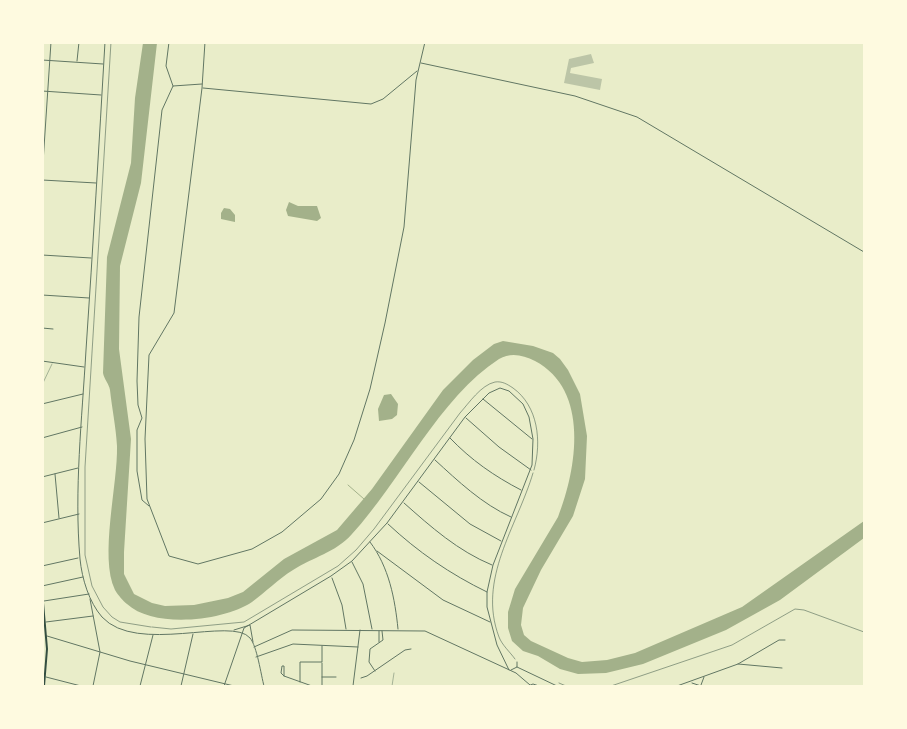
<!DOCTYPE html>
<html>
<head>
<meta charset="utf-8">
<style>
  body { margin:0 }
  #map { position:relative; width:907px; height:729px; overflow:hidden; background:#e9edc9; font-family:"Noto Sans",sans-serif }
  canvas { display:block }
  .frame { position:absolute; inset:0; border:44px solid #fefae0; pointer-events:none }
</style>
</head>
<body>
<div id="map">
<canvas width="907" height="729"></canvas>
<div class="frame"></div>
</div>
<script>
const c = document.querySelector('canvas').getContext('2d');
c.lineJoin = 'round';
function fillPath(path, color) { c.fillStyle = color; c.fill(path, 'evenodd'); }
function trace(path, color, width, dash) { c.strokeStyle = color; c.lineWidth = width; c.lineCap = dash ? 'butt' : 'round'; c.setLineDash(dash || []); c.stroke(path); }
fillPath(new Path2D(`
  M143 43H157L141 183 120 266 119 349 131 439 124 552V574L134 594 152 603 165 606 194 605 228 598 243 592 284 559 337 530 372 489 443 390 473 360 494 344 503 341 533 346 553 353 560 359 568 370 580 394 587 436 585 479 573 516 541 570 523 608 521 625 524 635 531 641 568 658 582 662 607 660 635 653 742 607 864 521V538L780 600 726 630 643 664 606 673 578 674 560 669 538 656 523 651 512 641 508 628V612L515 589 558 517C577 469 590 390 535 361 523 355 511 352 499 359 440 397 400 482 352 534 335 553 313 557 293 570 278 579 266 592 252 602 224 621 154 629 127 604 123 601 118 595 115 590 99 557 118 484 117 446 116 427 112 409 110 390 109 384 104 379 103 373L107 257 131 163 135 98Z
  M289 202 298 206H317L321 218 317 221 288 216 286 210Z
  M224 208 230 209 235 215V222L221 219V213Z
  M391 394 398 404 397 415 392 419 379 421 378 409 384 395Z`), '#a3b18a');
trace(new Path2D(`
  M348 485 364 499`), '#a3b18a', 1);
fillPath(new Path2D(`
  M591 54 594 63 571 68 570 73 602 79 600 90 564 83 569 59Z`), '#bcc5a7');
trace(new Path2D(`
  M111 42 85 467V555L92 586 103 607 112 617 120 622 151 627
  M152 627 171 629 244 622 338 566 356 550 374 529 460 413C469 403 481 385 495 382 502 381 507 384 513 388 538 406 542 441 534 470
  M515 659C510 652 502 645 499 637 477 579 517 527 533 473
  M559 683 566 686
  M611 686 732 645 795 609 804 610 864 632`), '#344e41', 0.5);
trace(new Path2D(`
  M42 385 52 364
  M392 686 394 673`), '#617663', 0.5);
trace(new Path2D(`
  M169 42 166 66 173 86
  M205 42 202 88 174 313 149 355 145 439 147 499 169 556 198 564 252 549 282 532 321 499 339 474 354 440 370 389 385 323 404 227 416 80 425 42
  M42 60 103 64
  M77 61 79 42
  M421 63 575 96 637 117 864 252
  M203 88 371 104 383 99 417 71
  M42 91 101 95
  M42 178 51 42
  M42 180 96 183
  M42 255 91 258
  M42 295 89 298
  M42 328 53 329
  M42 361 84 367
  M483 399 532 439
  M42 404 83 394
  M466 418 499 447 531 470
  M42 438 82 427
  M450 438C471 460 494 476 521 490
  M435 460C458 481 482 504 511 517
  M55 474 59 518
  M42 477 78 468
  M419 482 470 524 501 541
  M404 503C431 527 458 551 492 565
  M149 506 142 500 137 471V430L142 418 138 405 137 381 139 317 162 110 173 86 202 84
  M388 524C418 552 450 574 487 592
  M370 542C389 567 395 599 398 629
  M377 551 443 600 490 622
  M352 562 363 584 372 629
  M332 578 342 605 346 629
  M42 586 83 577
  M90 599 100 652 93 686
  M44 601 89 594
  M46 622 93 616
  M47 636 130 661 234 686
  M379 642V631
  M254 647 292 630 425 631 516 673 530 685
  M256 657 293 644 358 647
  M322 663V686
  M738 664 782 668
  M517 667 557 686
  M511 670 517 667V662
  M375 671 369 662 370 649 383 640 382 631
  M284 676V666H282L281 673 284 676 312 686
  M46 677 81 686
  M322 677H336
  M361 678 367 676 405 650 411 649
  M300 682V662H322V646
  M692 683 701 686
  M701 685 704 677
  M140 686 153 635
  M181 686 193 634
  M224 686 244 628 331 576 352 561 387 523 465 417 489 393 500 388 509 391 523 404 529 417 533 439 532 465 493 565 487 592V607L497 645 509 670
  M353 686 360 630
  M528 686 533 684 539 686
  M677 686 738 664 779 640H785`), '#617663', 1);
trace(new Path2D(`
  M105 42C99 145 93 247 86 350 82 419 74 490 80 559 82 579 89 602 102 617 137 655 232 616 250 638 257 646 261 675 264 686
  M42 523 79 514
  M42 566 78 558
  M234 630 250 625 253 642`), '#617663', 1);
trace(new Path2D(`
  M42 591 47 649 44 686`), '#344e41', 2);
</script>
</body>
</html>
